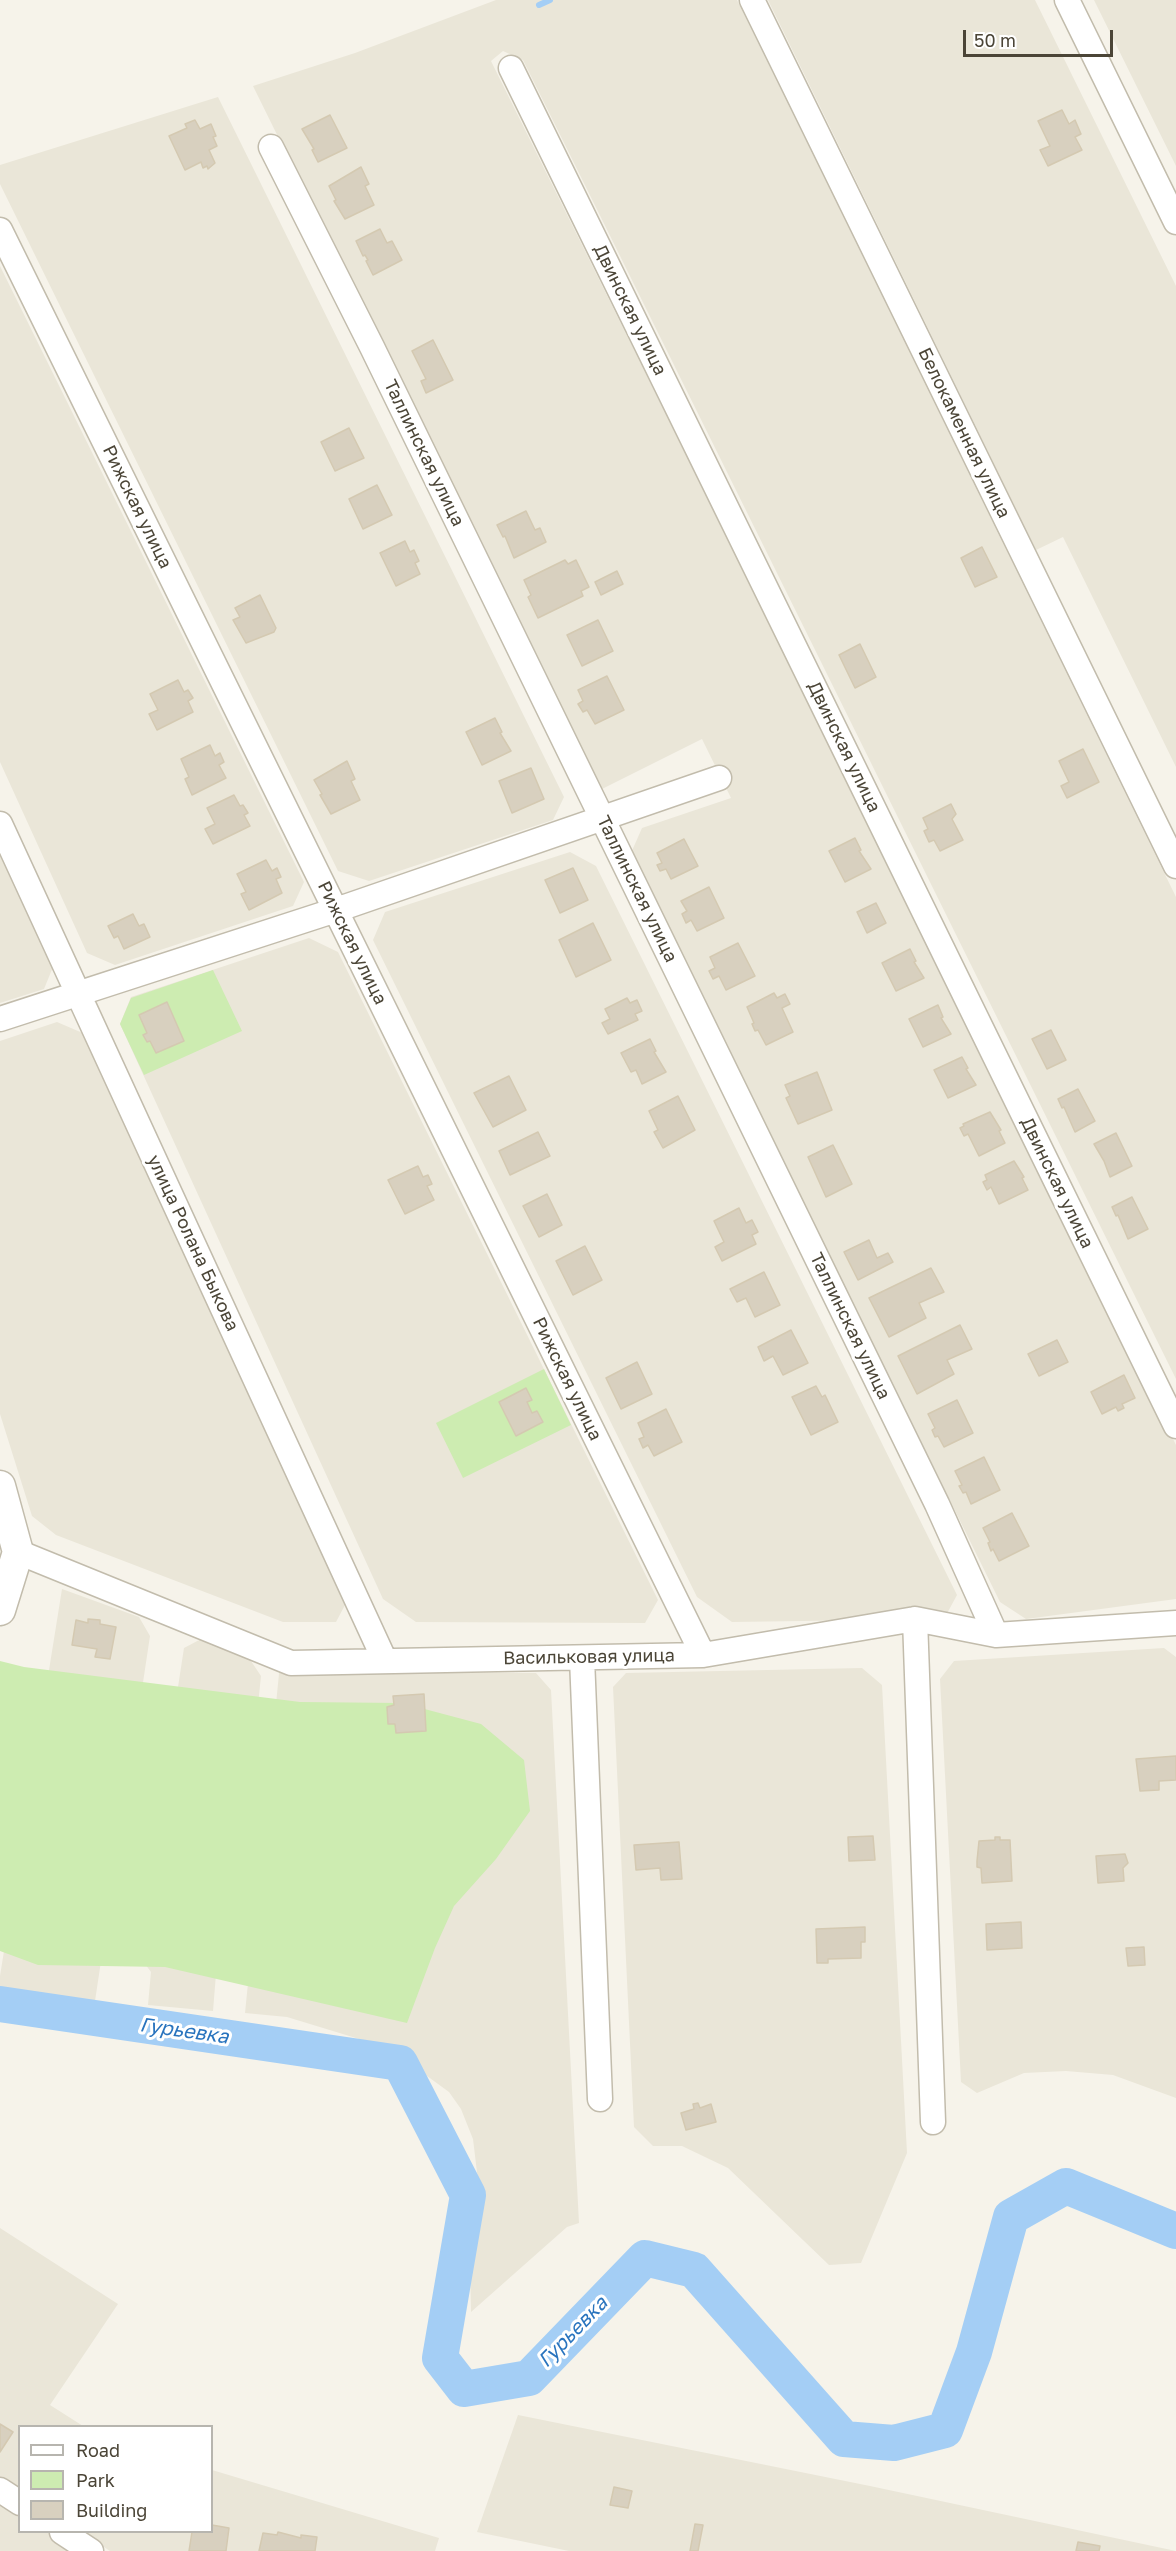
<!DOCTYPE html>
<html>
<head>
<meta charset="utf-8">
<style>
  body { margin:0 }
  #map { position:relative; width:1176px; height:2551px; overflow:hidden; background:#f6f3ea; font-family:"Golos Text",sans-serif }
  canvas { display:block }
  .legend { position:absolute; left:18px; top:2425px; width:195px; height:108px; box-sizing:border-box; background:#fff; border:2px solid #b7b5af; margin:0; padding:8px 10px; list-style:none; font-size:18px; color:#4b4537 }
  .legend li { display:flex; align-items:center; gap:12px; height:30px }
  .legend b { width:30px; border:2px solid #b7b5af }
  .scale { position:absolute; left:963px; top:30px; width:150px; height:27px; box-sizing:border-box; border:3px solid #4b4537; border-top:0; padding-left:8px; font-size:18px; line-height:21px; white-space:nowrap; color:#4b4537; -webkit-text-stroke:4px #fff; paint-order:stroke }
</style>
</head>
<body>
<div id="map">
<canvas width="1176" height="2551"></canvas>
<ul class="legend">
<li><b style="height:8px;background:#fff"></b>Road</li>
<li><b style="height:16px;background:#cdecb1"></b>Park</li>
<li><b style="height:16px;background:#d8d0bf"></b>Building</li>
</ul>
<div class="scale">50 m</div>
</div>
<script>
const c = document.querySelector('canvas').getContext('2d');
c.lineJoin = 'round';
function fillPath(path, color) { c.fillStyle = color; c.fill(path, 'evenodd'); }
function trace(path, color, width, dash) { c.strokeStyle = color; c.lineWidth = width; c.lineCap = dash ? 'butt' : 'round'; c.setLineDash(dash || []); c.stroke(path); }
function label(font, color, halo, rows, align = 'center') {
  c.font = font + ' "Golos Text",sans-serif'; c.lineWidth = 6; c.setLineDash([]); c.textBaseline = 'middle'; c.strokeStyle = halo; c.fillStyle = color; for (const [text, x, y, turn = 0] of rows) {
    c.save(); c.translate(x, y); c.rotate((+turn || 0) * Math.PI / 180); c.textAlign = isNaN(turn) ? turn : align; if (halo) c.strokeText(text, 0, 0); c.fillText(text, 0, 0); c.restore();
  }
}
fillPath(new Path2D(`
  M496 0H737L1176 897V1379L523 60 503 51 491 61 1176 1445V1599L1026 1619 1000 1602 631 853 642 828 731 798 702 739 600 790 253 86 355 53Z
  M768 0H1035L1176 286V767L1063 537 1036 550Z
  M1094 0H1176V166Z
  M218 97 564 797 553 820 369 881 338 871 0 184V165Z
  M0 266 304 882 293 906 115 965 87 953 0 762Z
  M0 843 55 962 44 989 0 1003Z
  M570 852 596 866 957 1595 944 1619 732 1622 697 1597 373 940 385 912Z
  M309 938 338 952 658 1600 645 1623 416 1622 383 1599 120 1024 131 997Z
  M57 1022 85 1034 345 1605 336 1622H283L56 1535 32 1516 0 1414V1041Z
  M62 1589 139 1617 150 1636 95 2001 0 1993V1976Z
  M203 1638 249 1658 261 1676 231 1963 216 1974 213 2011 148 2005 151 1972 137 1953 184 1648Z
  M1164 1648 1176 1657V2098L1113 2075 1066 2071 1024 2073 977 2093 961 2082 940 1679 954 1661Z
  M280 1664 342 1672 536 1673 551 1690 579 2223 567 2227 471 2312 470 2262 479 2189 473 2139 461 2109 449 2092 401 2057 369 2042 287 2017 245 2013Z
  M862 1668 882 1685 907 2153 861 2263 829 2265 728 2168 682 2146H653L634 2127 613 1687 626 1673Z
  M0 2228 118 2304 50 2405 83 2426H20L19 2491 0 2478Z
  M518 2415 870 2486 1176 2551H569L477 2532Z
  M212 2470 439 2538 435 2551H110L81 2532H212Z
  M0 2499 19 2512 20 2532H50L80 2551H0Z`), '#eae6d8');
fillPath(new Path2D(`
  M213 970 242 1031 144 1075 120 1024 131 998Z
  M544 1369 571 1425 463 1478 436 1423Z
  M0 1661 24 1667 300 1702 402 1703 481 1724 524 1760 530 1811 496 1859 454 1906 435 1948 407 2023 165 1967 38 1965 0 1951Z`), '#cdecb1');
trace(new Path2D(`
  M539 5 550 0`), '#a4cef5', 6);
trace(new Path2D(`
  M0 2004 400 2063 468 2195 440 2358 464 2389 529 2378 645 2258 694 2270 844 2439 894 2443 945 2430 974 2352 1011 2217 1066 2186 1176 2231`), '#a4cef5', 36);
const building = new Path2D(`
  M1062 110 1069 124 1075 120 1081 134 1075 137 1082 150 1048 166 1040 150 1050 146 1038 121Z
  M330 115 347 148 318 162 312 150 314 149 302 129Z
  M195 120 200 129 211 124 216 136 213 137 217 146 209 150 215 163 208 169 207 166 203 168 201 162 185 170 169 136 187 128 185 124Z
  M361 167 369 184 365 186 374 205 345 219 334 201 336 200 329 186Z
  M380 229 387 243 392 241 402 260 373 275 366 261 368 260 365 255 363 256 356 241Z
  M433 340 453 380 426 393 421 381 426 379 412 351Z
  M349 428 364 458 335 471 321 442Z
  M377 485 392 515 363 529 349 499Z
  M526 511 535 530 540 528 546 542 514 558 505 536 503 537 497 525Z
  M405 541 410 552 414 550 419 561 415 563 420 574 396 586 380 553Z
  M982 547 997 577 975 587 961 558Z
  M565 560 568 564 576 560 589 587 581 591 583 596 538 618 528 597 531 595 524 580Z
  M617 571 623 584 601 595 595 582Z
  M260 595 276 628 274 632 246 643 233 620 240 617 235 608Z
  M598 620 613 651 582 666 567 635Z
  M860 644 876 677 855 688 839 655Z
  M607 676 624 710 595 724 587 710 583 712 578 704 583 701 578 690Z
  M178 680 184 692 188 690 193 698 188 701 193 712 157 730 149 714 158 710 150 694Z
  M495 718 502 732 500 733 511 751 482 765 466 732Z
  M210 745 215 756 220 753 224 762 219 765 226 778 192 795 185 779 189 777 181 759Z
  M1083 749 1099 782 1067 798 1061 786 1069 782 1059 761Z
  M347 761 355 779 351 781 360 800 331 814 320 795 322 794 314 780Z
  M531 768 544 799 512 813 499 781Z
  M234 795 240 806 243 805 248 813 244 815 250 826 213 844 205 829 215 824 207 808Z
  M951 804 956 814 952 819 963 840 940 851 934 840 929 842 924 831 928 829 923 818Z
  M855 838 861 850 859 851 871 869 845 882 829 851Z
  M684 839 698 866 671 879 666 869 660 871 657 865 662 863 657 853Z
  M266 860 272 871 277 868 281 877 276 879 282 893 249 910 241 894 246 892 237 874Z
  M573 868 588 900 560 913 545 880Z
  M709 887 724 918 697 931 691 920 686 923 682 914 687 911 681 901Z
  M876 903 886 923 867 933 857 912Z
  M133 914 139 926 144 924 150 937 124 949 118 936 114 938 108 926Z
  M593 923 611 960 576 977 559 940Z
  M738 943 755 976 726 990 719 976 713 979 709 971 715 968 710 957Z
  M910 949 916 961 914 962 924 978 896 991 882 963Z
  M774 993 777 998 785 994 790 1004 782 1008 793 1032 766 1045 758 1030 755 1031 752 1024 754 1023 747 1007Z
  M627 998 630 1003 637 1000 642 1011 635 1014 638 1020 608 1034 602 1023 610 1019 605 1009Z
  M167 1002 184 1041 156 1053 150 1041 147 1042 143 1035 147 1033 139 1015Z
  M938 1005 943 1017 941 1018 951 1034 923 1047 909 1019Z
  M1051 1030 1066 1060 1047 1069 1032 1039Z
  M650 1039 656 1051 654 1052 666 1072 642 1084 636 1070 631 1072 621 1053Z
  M962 1057 968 1068 966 1069 976 1085 948 1098 934 1070Z
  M817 1072 832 1110 798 1124 786 1098 790 1096 785 1085Z
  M509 1076 526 1110 493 1127 474 1093Z
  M1078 1089 1095 1121 1075 1132 1064 1107 1062 1108 1058 1099Z
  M678 1096 695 1130 663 1148 654 1132 658 1130 649 1111Z
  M990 1112 1001 1130 999 1131 1005 1143 979 1156 968 1134 964 1136 960 1128 964 1126 963 1124Z
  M538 1132 550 1156 510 1175 499 1151Z
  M1116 1133 1132 1166 1110 1177 1104 1161 1094 1144Z
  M833 1145 852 1184 826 1197 808 1157Z
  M1014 1161 1024 1177 1022 1178 1028 1190 999 1204 991 1187 987 1190 983 1182 987 1180 985 1175Z
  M418 1166 423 1177 428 1175 432 1184 427 1186 434 1200 405 1214 388 1180Z
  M547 1194 562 1225 539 1237 523 1206Z
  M1132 1197 1148 1229 1128 1239 1118 1215 1116 1216 1112 1207Z
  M739 1208 746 1223 752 1220 758 1232 752 1235 756 1244 722 1261 715 1247 724 1242 714 1221Z
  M869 1240 877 1258 888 1253 893 1262 858 1280 844 1252Z
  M585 1246 602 1280 573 1295 556 1261Z
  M931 1268 944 1292 919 1303 926 1318 889 1337 869 1298Z
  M764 1272 780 1305 755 1317 746 1298 737 1302 730 1289Z
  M960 1325 972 1349 947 1360 954 1374 917 1394 898 1356Z
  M791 1330 808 1363 783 1375 773 1356 764 1361 758 1347Z
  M1057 1340 1068 1362 1039 1376 1028 1354Z
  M637 1362 652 1394 621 1409 606 1378Z
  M1124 1375 1135 1398 1122 1404 1124 1408 1118 1411 1116 1407 1102 1414 1091 1392Z
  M816 1386 822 1397 825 1395 838 1422 811 1435 792 1397Z
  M526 1388 532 1400 527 1402 532 1413 537 1411 543 1422 516 1436 499 1402Z
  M957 1400 973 1433 944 1447 938 1436 935 1437 932 1430 935 1428 928 1414Z
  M666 1409 682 1442 654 1456 648 1445 643 1448 639 1439 644 1437 638 1423Z
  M984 1457 1000 1490 971 1504 966 1492 963 1493 959 1486 962 1485 955 1471Z
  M1012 1513 1029 1546 999 1561 993 1549 991 1551 988 1543 990 1542 983 1528Z
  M88 1619 100 1620V1624L116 1627 110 1659 95 1657 97 1649 72 1645 76 1620 88 1623Z
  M424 1694 426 1731 396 1733 395 1724H388L387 1707 394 1705 393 1696Z
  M1176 1756V1780L1159 1781V1790L1140 1791 1136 1759Z
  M873 1836 875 1860 849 1861 848 1837Z
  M995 1837H1000V1840H1010L1012 1881 982 1883 981 1868 977 1867V1861L979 1841 995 1840Z
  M679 1842 682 1879 661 1880 660 1868 636 1870 634 1845Z
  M1125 1854 1128 1863 1123 1868 1124 1881 1098 1883 1096 1856Z
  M1021 1922 1022 1948 987 1950 986 1924Z
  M865 1927V1942H861V1958L828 1959V1963H817L816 1929Z
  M1144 1947 1145 1965 1128 1966 1126 1948Z
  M698 2103 700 2108 711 2104 716 2122 686 2130 681 2113 694 2109 693 2104Z
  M0 2424 13 2432 0 2452Z
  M614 2487 632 2491 628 2508 610 2505Z
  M695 2524 703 2525 698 2551H690Z
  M212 2525 229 2528 226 2551H189L192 2532H212Z
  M278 2532 301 2538V2535L317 2537 315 2551H259L263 2533 277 2535Z
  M1078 2542 1100 2546 1099 2551H1076Z`);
fillPath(building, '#d8d0bf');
trace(building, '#d4c9b1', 1.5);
const minor = new Path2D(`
  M752 0 1176 866
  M1067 0 1176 222
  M511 68 1176 1426
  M271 147 372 347 937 1504 996 1635
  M0 230 703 1655
  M0 824 385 1661
  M0 1019 336 910 719 778
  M18 1552 291 1663 703 1655 915 1619 996 1635 1176 1623
  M915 1619 933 2122
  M582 1658 600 2099
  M0 2490 20 2503
  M62 2532 91 2551`);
const tertiary = new Path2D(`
  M0 1486 18 1552 0 1610`);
trace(minor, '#c2bcac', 27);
trace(tertiary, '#c2bcac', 33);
trace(minor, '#fff', 24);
trace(tertiary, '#fff', 30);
label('18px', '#4b4537', '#fff', [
  ["Двинская улица",630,310,64],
  ["Белокаменная улица",964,433,64],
  ["Таллинская улица",424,453,64],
  ["Рижская улица",137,507,64],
  ["Двинская улица",844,747,64],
  ["Таллинская улица",637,889,64],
  ["Рижская улица",352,943,64],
  ["Двинская улица",1057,1183,64],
  ["улица Ролана Быкова",193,1243,65],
  ["Таллинская улица",850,1326,64],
  ["Рижская улица",567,1379,64],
  ["Васильковая улица",589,1657,-1]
]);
label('italic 20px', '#2974be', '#fff', [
  ["Гурьевка",184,2031,8],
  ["Гурьевка",573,2332,-46]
]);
</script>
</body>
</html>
